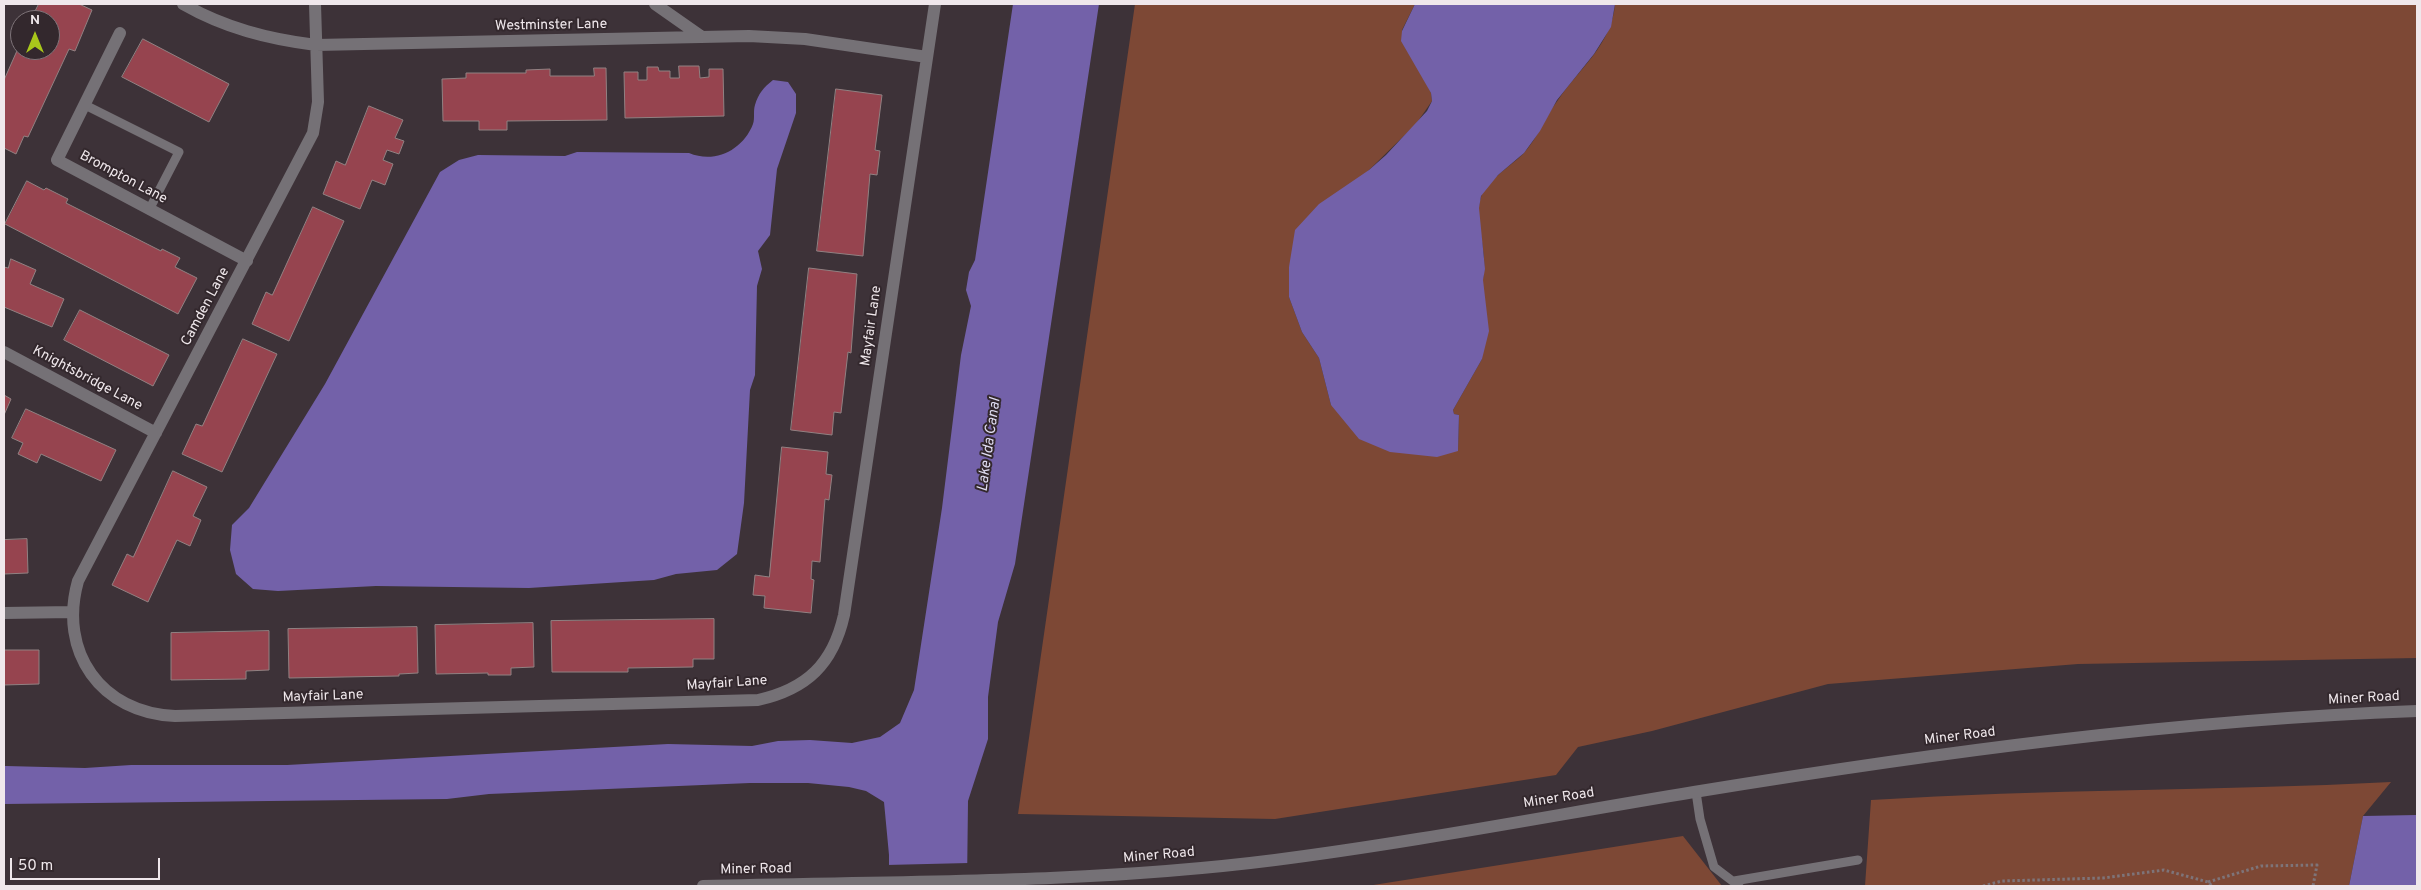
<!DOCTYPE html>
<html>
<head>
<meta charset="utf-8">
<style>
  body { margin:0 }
  #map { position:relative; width:2421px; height:890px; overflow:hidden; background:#3d3238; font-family:Overpass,sans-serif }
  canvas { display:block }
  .frame { position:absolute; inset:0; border:5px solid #efe7eb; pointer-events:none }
  .north { position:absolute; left:10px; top:10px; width:50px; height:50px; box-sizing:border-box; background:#33282d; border:1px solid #7e7479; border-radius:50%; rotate:0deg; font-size:14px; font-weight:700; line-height:20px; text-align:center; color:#efe7eb }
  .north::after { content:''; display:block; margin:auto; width:18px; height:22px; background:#a9c71b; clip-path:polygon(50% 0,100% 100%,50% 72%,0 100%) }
  .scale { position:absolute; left:10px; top:858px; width:150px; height:22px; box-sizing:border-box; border:2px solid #efe7eb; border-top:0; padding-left:6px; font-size:15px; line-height:18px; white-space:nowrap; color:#efe7eb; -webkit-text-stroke:4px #33282d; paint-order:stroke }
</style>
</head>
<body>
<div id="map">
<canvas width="2421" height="890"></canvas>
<div class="frame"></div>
<div class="north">N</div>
<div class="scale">50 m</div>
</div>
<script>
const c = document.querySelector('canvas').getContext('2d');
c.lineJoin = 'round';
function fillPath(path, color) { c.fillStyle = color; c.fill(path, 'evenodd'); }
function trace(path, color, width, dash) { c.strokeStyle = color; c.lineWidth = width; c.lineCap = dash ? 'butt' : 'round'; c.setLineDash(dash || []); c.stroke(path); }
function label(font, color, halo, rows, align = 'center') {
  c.font = font + ' Overpass,sans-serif'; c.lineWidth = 4; c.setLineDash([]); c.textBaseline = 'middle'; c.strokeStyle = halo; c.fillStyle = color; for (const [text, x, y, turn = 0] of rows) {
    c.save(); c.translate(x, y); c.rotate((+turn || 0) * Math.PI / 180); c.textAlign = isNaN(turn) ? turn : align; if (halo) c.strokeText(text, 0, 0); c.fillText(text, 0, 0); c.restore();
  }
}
fillPath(new Path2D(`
  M1135 4H1415L1402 30 1431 93 1432 101 1416 124 1369 170 1289 267V297L1302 332 1319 358 1331 405 1458 451 1459 415 1454 414 1453 410 1482 359 1483 279C1489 254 1473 219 1481 197 1486 181 1511 166 1523 154 1538 138 1545 117 1558 100 1579 69 1612 44 1615 4H2417V658L2078 664 1828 684 1652 731 1578 747 1556 775 1275 819 1018 814Z
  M2391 782 2363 816 2349 886H1865L1871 800C2044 789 2218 791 2391 782Z
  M1683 836 1722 886H1367Z`), '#7d4835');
fillPath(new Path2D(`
  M1013 4H1099L1015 564 998 622 988 697V739L968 801 967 886H889V855L884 802 866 791 849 787 808 783H750L489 794 447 799 4 804V766H6L85 768 131 765H287L668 744 752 746 778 741 810 740 852 743 880 737 900 723 914 690 942 508 961 355 971 306 966 290 969 272 975 260Z
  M1415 4H1615L1611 27 1594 54 1557 100 1540 131 1524 153 1498 175 1481 196 1479 208 1485 269 1483 280 1489 331 1482 359 1453 410 1454 414 1459 415 1458 451 1437 457 1390 452 1359 439 1331 405 1319 358 1302 332 1289 297V267L1295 230 1319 204 1369 170 1386 155 1427 111 1432 101 1431 93 1401 41 1402 31Z
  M773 80 788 82 796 94V113L777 169 770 235 758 251 762 269 757 286 755 375 750 390 744 503 737 554 717 570 676 574 654 580 529 588 376 586 278 591 253 589 236 574 230 550 232 525 249 508 325 384 440 172 459 160 478 155 565 156 577 152 689 153C715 164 743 150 753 124 755 118 753 111 755 105 758 94 764 87 773 80Z
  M2417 815V886H2349L2363 816Z`), '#7361a9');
fillPath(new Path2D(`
  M969 863V886H886V865Z`), '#3d3238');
const building = new Path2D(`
  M39 4H79L92 10 75 51 69 49 28 137 24 136 16 154 4 148V80L20 44V50H50V20H31Z
  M143 39 229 84 209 122 122 77Z
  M679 66H699L700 78 709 77V69H723L724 116 625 118 624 72H638V80H647V67H658L659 71H670V78H679Z
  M594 68H606L607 120 507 121V130H479V121H443L442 79 466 78V73H526V70L550 69V76H594Z
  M836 89 882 95 875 150 880 151 877 175 870 174 863 256 817 251Z
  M369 106 403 120 395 138 404 141 399 154 387 150 383 160 393 164 385 185 372 180 360 209 323 194 336 161 345 165Z
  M27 181 44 190 46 188 68 199 66 203 161 251 162 249 180 258 175 267 197 278 178 314 5 224Z
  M313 207 344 221 289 341 252 324 266 292 272 295Z
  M11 259 36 270 30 284 64 299 52 327 4 307V267L8 268Z
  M809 268 857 274 851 353 848 352 841 413 834 412 832 435 791 430Z
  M80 310 169 355 153 386 64 340Z
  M243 339 277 354 222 472 182 454 196 424 202 426Z
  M4 395 11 399 4 415Z
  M26 409 116 450 101 481 41 454 37 463 18 454 23 443 12 438Z
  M782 447 828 452 826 474 832 475 829 500 825 499 820 562 812 561 811 579 814 580 811 613 764 608 765 596 753 595 755 575 769 577Z
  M173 471 207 487 193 516 201 520 190 546 177 540 148 602 112 585 127 554 133 557Z
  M27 539 28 573 4 574V540Z
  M714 619V659H693V667L628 668V672H552L551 621Z
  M533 623 534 667 511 668V675H488V673L436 674 435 625Z
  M417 627 418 673 399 674V676L289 678 288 629Z
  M269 631V670L246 671V679L171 680V633Z
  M4 650H39V684L4 685Z`);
fillPath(building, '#96444f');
trace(building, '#918182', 1);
trace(new Path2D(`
  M2208 882 2261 866 2317 865 2313 886
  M1983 886 2002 881 2103 878 2164 870 2208 882 2212 886`), '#7e7479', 3, [2.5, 2.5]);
trace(new Path2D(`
  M85 105 179 152 149 210
  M1696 792 1700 819 1714 867 1739 886
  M1734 881 1858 860`), '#757176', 9);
trace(new Path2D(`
  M183 4C225 28 268 39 316 45L749 36 805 39 927 57
  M315 4 318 102 313 133 78 581C58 652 101 713 175 716L758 700C807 689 833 664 844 615L935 4
  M655 4 702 37
  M120 33 57 160 247 261
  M4 352 156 433
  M4 613 72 612`), '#757176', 12);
trace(new Path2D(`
  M703 886C894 881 1086 884 1275 860 1415 842 1554 815 1694 792 1933 753 2175 720 2417 711`), '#757176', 12);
label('14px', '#efe7eb', '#33282d', [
  ["Westminster Lane",551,26,-1],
  ["Brompton Lane",123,178,28],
  ["Camden Lane",206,307,-62],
  ["Mayfair Lane",872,326,-82],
  ["Knightsbridge Lane",87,379,28],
  ["Mayfair Lane",727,684,-4],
  ["Mayfair Lane",323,697,-2],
  ["Miner Road",2364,699,-3],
  ["Miner Road",1960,737,-7],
  ["Miner Road",1559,799,-9],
  ["Miner Road",1159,856,-5],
  ["Miner Road",756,870,-1]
]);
label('italic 15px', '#dfdcf1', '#33282d', [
  ["Lake Ida Canal",990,445,-82]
]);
</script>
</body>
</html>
